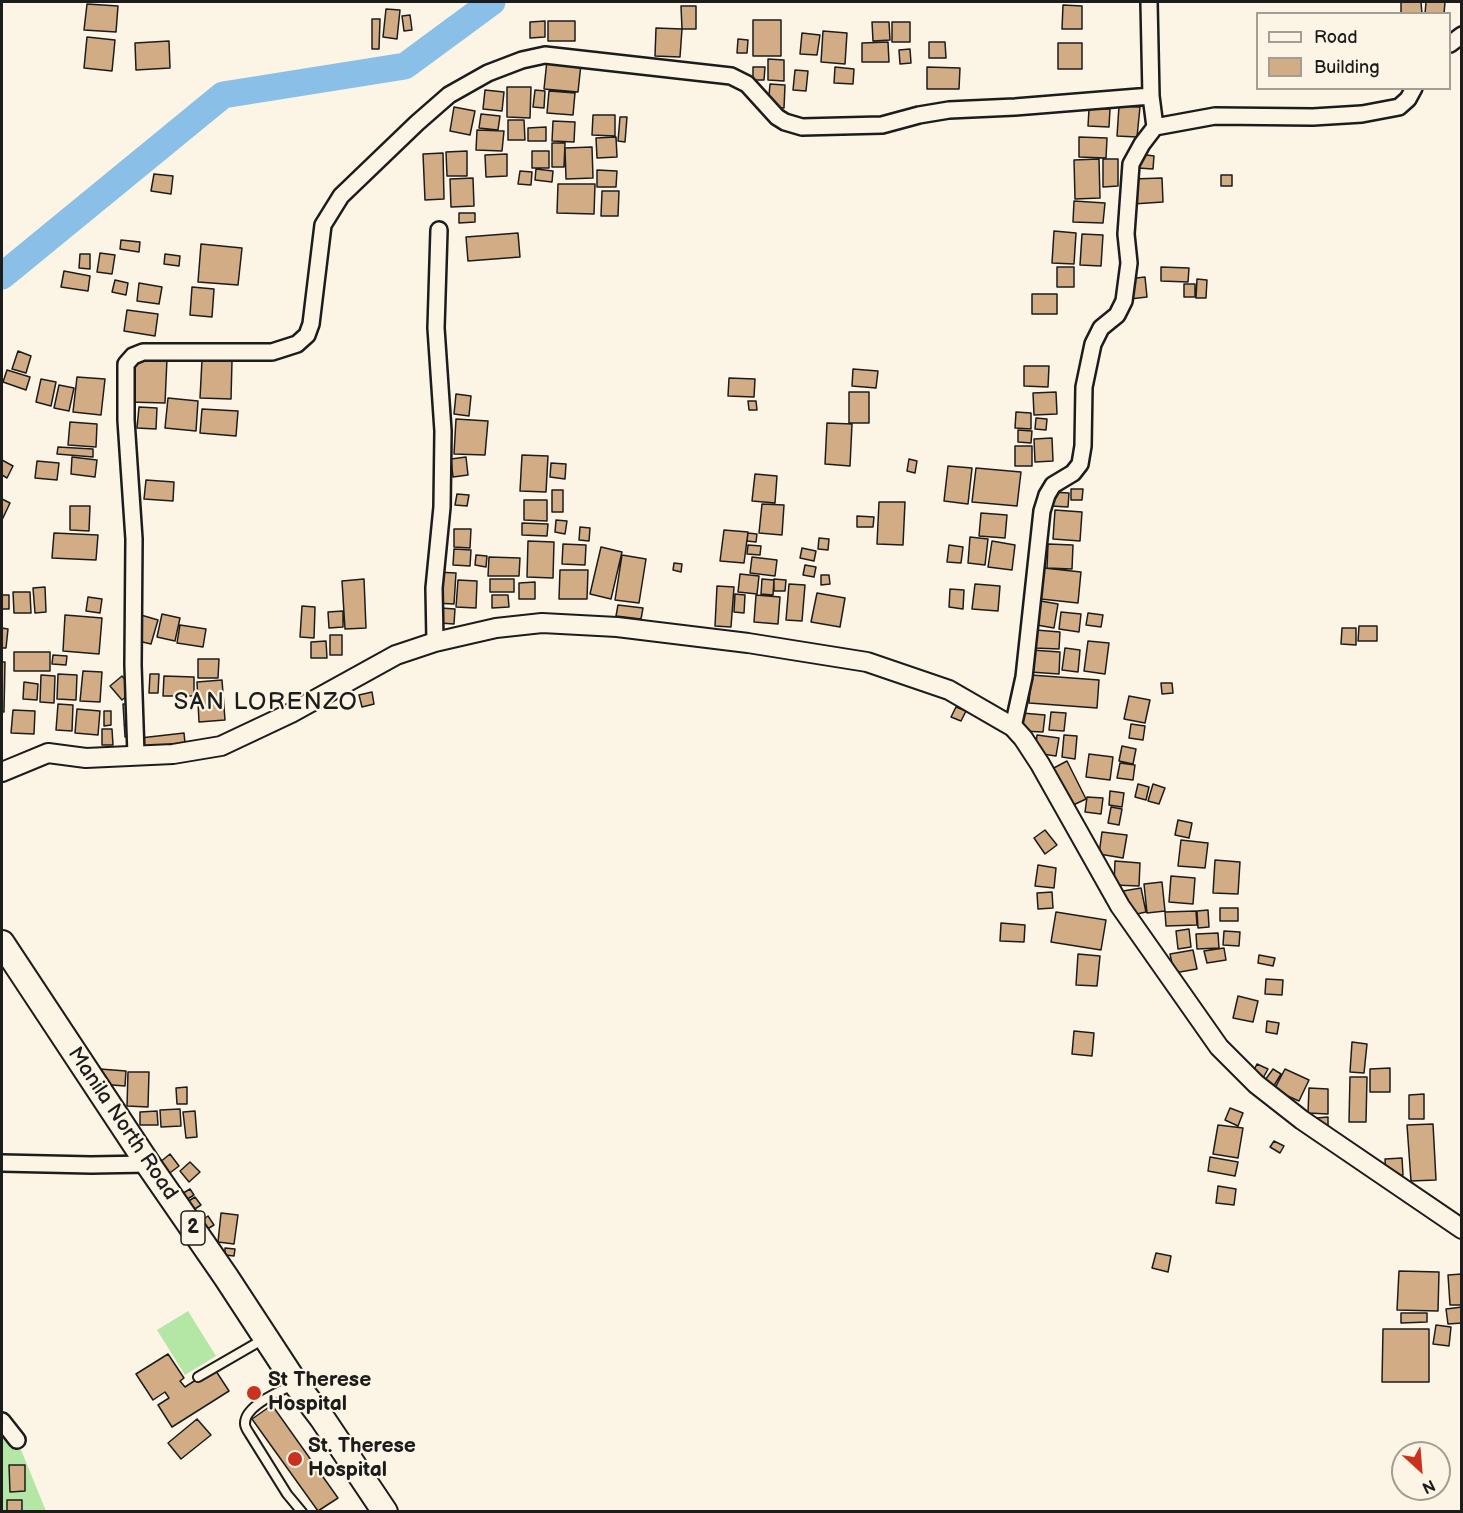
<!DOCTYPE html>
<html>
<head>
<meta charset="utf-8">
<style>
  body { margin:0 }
  #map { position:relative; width:1463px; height:1513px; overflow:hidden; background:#fcf5e5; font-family:"Balsamiq Sans",sans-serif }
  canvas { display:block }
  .frame { position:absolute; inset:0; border:3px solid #1c1c1c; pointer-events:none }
  .legend { position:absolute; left:1256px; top:12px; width:195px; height:78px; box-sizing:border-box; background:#fcf5e5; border:2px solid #a29e95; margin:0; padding:8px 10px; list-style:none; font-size:18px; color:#1c1c1c }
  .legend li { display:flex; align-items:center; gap:12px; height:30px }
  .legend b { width:30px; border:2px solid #a29e95 }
  .north { position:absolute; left:1391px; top:1441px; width:60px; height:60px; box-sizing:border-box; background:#fcf5e5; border:2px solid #a29e95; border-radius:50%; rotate:154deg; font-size:16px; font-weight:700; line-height:24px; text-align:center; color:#1c1c1c }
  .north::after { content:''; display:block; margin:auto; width:21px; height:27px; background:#c8321e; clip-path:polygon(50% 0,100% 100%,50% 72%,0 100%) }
</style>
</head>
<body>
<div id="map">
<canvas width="1463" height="1513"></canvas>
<div class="frame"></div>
<ul class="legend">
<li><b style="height:8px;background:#fcf5e5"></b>Road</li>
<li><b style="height:16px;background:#d2ac84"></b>Building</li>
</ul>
<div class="north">N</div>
</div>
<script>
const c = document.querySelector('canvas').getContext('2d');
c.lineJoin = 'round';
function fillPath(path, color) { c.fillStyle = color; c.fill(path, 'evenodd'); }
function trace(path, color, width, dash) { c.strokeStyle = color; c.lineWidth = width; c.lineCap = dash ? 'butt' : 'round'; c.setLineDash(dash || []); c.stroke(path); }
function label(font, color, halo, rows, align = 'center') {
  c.font = font + ' "Balsamiq Sans",sans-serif'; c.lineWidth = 4.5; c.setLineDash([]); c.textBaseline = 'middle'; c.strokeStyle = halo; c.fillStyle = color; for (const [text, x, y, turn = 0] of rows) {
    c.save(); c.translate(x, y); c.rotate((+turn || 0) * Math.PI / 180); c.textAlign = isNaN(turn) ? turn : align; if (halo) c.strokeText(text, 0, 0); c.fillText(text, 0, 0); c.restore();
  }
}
fillPath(new Path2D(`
  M188 1311 216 1356 185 1375 157 1330Z
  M2 1421 17 1440 46 1511H2Z`), '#b4e6a6');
trace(new Path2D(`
  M2 276 223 95 405 66 492 2`), '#8ac0e8', 27);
const building = new Path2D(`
  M1401 2H1421L1422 14H1401Z
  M1426 2H1445L1444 14H1425Z
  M87 4 118 6 116 32 84 30Z
  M1063 5 1082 6V29H1062Z
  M681 6H696V29H682Z
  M386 9 400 10 397 39 383 37Z
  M410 15 412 30 404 31 402 16Z
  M372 19H380L379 49H372Z
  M753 20H781V56H753Z
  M545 21V37L530 38V22Z
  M548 21H575V41H548Z
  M872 22H889L890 40 873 41Z
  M892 22H910V42H892Z
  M656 28 682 29 680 57 655 56Z
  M823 31 847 33 845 64 821 62Z
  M802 33 820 35 817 55 800 54Z
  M87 37 115 40 112 71 84 68Z
  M738 39 748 40 747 53H737Z
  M169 41 170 68 136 70 135 43Z
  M888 42 889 62H862V43Z
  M929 42H945L946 58H929Z
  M1058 43H1082V69H1058Z
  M910 49 911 63 900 64 899 50Z
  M768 59 784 60V81L768 80Z
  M547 60 581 64 578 92 544 89Z
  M753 67H765L764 80H753Z
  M835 67 854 69 853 84 834 83Z
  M927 67 960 68 959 89H927Z
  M795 70 808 71 806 91 793 90Z
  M770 84 785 85 784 108 768 107Z
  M507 87H531L530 118 507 117Z
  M485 90 504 92 502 111 483 109Z
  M535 90 545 91 544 108 533 107Z
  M549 91 575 93 573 115 547 113Z
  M1119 106 1140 107 1137 137 1117 136Z
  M454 107 475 111 470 135 450 131Z
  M1089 109H1110L1109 127 1088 126Z
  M481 114 500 116 498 130 479 128Z
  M593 115H615V136L592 135Z
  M620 117H627L625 142 618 141Z
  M508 120H524L525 140H508Z
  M553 121 575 122 574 142 552 141Z
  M546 127V141H528V128Z
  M477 130 504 131 502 151 476 150Z
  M616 137 617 157 597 158 596 138Z
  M1079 137 1107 138 1106 158 1079 157Z
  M552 143H565L564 167H552Z
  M592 147 593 178 566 179 565 148Z
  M467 151V176H447L446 152Z
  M532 151H549V168H532Z
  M443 153 444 199 425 200 423 154Z
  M507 154V176L486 177 485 155Z
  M1139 154 1154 156 1153 169 1138 168Z
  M1099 159 1100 198 1075 199 1074 160Z
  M1103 159H1118V186L1103 187Z
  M536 169 553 171 552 182 535 180Z
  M597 170 617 171 616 187H597Z
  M520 171 532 172 531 185 518 184Z
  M154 174 173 176 171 194 151 191Z
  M1221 175H1232V186H1221Z
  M473 178 474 206 451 207 450 179Z
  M1162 178 1163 202 1133 204 1132 179Z
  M558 184H595L594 214 557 213Z
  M602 191H619L618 216H601Z
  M1074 201 1105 203 1103 223 1073 222Z
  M459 213H475V222L459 223Z
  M1054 231 1076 233 1074 264 1052 263Z
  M518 233 520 257 468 261 466 237Z
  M1082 234 1103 235 1101 266 1080 265Z
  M121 240 140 242 139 252 120 249Z
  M201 244 242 248 238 285 198 282Z
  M100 253 115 255 112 274 97 272Z
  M80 254H90V269L79 268Z
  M165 254 180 256 179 266 164 264Z
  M1057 267H1074V287H1057Z
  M1161 267 1189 268 1188 282 1161 281Z
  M64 271 90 276 88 291 61 287Z
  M1145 277 1147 297 1130 299 1128 279Z
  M1197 279 1207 280 1206 298H1196Z
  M115 280 128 283 126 295 112 292Z
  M139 283 162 287 159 304 137 301Z
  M1184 284H1195V297H1184Z
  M192 287 214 289 212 317 190 315Z
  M1032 294H1057V314H1032Z
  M127 310 158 314 155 336 124 331Z
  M18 351 31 356 26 373 12 369Z
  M131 358 167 359 165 403 129 402Z
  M202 360 232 361 231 399 200 398Z
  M1024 366H1049L1048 387 1024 386Z
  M853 369 878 371 876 388 852 386Z
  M7 370 30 377 26 390 3 382Z
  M77 377 105 379 101 415 73 412Z
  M729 378 755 379 754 397 728 396Z
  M41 379 56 382 51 406 36 402Z
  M59 385 74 388 69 411 54 408Z
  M849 392H869V423H849Z
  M1056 392 1057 414 1034 415 1033 393Z
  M456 394 471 396 469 416 454 414Z
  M168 398 198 401 196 431 165 428Z
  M748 401H756L757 410H749Z
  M139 407 157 408 156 429 137 428Z
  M202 409 238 411 236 436 200 433Z
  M1016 412 1031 413V429L1015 428Z
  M1036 418 1047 419 1046 430 1035 429Z
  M456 419 488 421 485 455 454 454Z
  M70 422 97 424 96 447 68 445Z
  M827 423 852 424 850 466 825 464Z
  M1018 430 1032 431 1031 443 1018 442Z
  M1052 438 1053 461 1035 462 1034 439Z
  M1015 446H1032V466H1015Z
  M58 447 93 449V457L57 454Z
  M522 455 548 456 546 492 520 491Z
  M72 457 97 460 95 477 71 474Z
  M466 457 468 475 453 477 451 459Z
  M909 459 917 461 915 473 907 471Z
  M2 460 13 466 7 478 2 475Z
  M37 461 59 463 57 480 35 478Z
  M551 463 566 464 565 479 550 477Z
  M948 466 972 468 968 504 944 501Z
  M976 468 1021 472 1017 506 972 502Z
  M755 474 777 476 775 503 752 501Z
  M146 480 174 482 173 501 144 499Z
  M1071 489H1083L1082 500H1071Z
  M552 490H563V512H552Z
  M1052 492 1069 493 1068 507 1051 506Z
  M457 494 469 495 467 506 455 505Z
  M2 499 10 503 2 520Z
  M524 500H547V521L524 520Z
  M879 502H905L903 545 877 544Z
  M762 504 784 505 782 535 759 533Z
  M70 506H90L89 531 70 530Z
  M1055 510 1082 512 1080 541 1053 539Z
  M981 513 1007 515 1005 538 979 536Z
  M857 516 874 517 873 527H857Z
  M556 520 567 521 565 534 555 532Z
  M522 523 548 524 547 536 522 535Z
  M580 527 590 528 589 541 579 540Z
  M454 529H471L470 548 454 547Z
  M724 530 748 532 744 563 720 561Z
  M54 533 98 535 96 560 52 558Z
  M748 533 757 534 756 542 747 541Z
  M970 537 988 539 985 565 968 563Z
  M819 538 829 539 828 550 818 549Z
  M528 541 554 542 553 578 527 577Z
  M992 541 1015 545 1012 570 988 567Z
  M563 544 586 545 585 565 562 564Z
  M1048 544 1073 545 1072 569 1047 568Z
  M748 545 761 546 760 555 747 554Z
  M949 545 963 547 961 563 947 562Z
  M601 547 622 552 611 599 590 594Z
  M802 548 816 551 814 561 800 558Z
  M454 549 471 550 470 566 453 565Z
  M476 555 487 556 486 567 475 565Z
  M622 555 646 559 639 603 615 600Z
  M489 557 520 558 519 576H488Z
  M752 557 777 560 775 576 750 573Z
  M674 563 682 564 681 572 673 570Z
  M805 565 816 567 814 577 803 575Z
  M1044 568 1081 572 1078 603 1041 599Z
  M560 570H588L587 599H559Z
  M437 572 456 573 454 604 434 603Z
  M740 574 759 576 757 594 738 592Z
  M821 575H829L830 584 821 585Z
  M364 579 366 628 345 629 342 581Z
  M490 579H514V592H490Z
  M762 579 774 580 773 595 761 594Z
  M774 579 786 580 785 591H774Z
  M458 580 477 581 476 608 456 607Z
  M535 582V599H519V583Z
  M789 584 805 585 802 621 786 620Z
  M975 584 1000 586 998 611 972 609Z
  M717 586 734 587 731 627 715 626Z
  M45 587 46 612 35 613 33 588Z
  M950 589 964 590 963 609 949 607Z
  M13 592H30L31 613H14Z
  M817 593 845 598 840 627 811 622Z
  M735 594 745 595 744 613 734 612Z
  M2 595H9V609H2Z
  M492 595H508L509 607 492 608Z
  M756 595 780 597 778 624 754 622Z
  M88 597 102 599 100 613 86 611Z
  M1035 600 1058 604 1054 628 1031 624Z
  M618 605 643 608 641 619 616 616Z
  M302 606 315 607 314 638 300 637Z
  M441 608 455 609 454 624 440 623Z
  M343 611V627L329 628 328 612Z
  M1061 612 1081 614 1079 632 1059 629Z
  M1088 613 1103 615 1101 627 1086 625Z
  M162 614 180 618 175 641 157 637Z
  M65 615 102 618 99 654 63 651Z
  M141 615 158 620 151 644 134 640Z
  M180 625 206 629 203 647 177 643Z
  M1359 626H1377V641H1358Z
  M2 628 8 629 6 648H2Z
  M1342 628H1356V645L1341 644Z
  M1036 630 1060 632 1059 649 1035 648Z
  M330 635H342V655H330Z
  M326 641 327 658H311V642Z
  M1088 641 1109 643 1105 674 1084 671Z
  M1065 648 1080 650 1078 672 1062 670Z
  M1032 650 1060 652 1059 674 1030 672Z
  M14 652H50V671H14Z
  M53 655 67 656 66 665 52 664Z
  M198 659H219L218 678H198Z
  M2 662H5L4 712H2Z
  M83 671 102 672 100 702 80 701Z
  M58 674 77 675 76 700 57 699Z
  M150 674H159L158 693H149Z
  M41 675 55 676 54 703 40 702Z
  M1031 675 1099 680 1097 708 1029 703Z
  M122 676 134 690 122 700 110 686Z
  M164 676 194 677V696H163Z
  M222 680 225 720 199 722 197 682Z
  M24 682 38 684 37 700 23 699Z
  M1161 683H1172L1173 693 1162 694Z
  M372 692 374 704 362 707 359 695Z
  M1129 696 1150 700 1145 723 1124 719Z
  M58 704 73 705 72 731 56 730Z
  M123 704H130L131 737H125Z
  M956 707 966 711 961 721 951 717Z
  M77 709 100 711 98 735 75 733Z
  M13 710 35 711 34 734 11 733Z
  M104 711H111V725L104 726Z
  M1051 712 1066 713 1064 731 1049 730Z
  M1022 713 1045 715 1043 732 1021 731Z
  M1131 724 1145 726 1143 740 1129 738Z
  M102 729H112L113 745H102Z
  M184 733 185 743 141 748 140 738Z
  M1037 735 1059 738 1056 756 1035 753Z
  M1064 735 1077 736 1075 759 1062 757Z
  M1122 746 1136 749 1133 764 1119 761Z
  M1089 754 1113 757 1110 780 1086 777Z
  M1067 761 1086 799 1069 807 1050 770Z
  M1120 763 1135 765 1133 780 1117 778Z
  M1138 784 1149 787 1146 800 1135 797Z
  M1153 784 1165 788 1159 804 1148 801Z
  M1110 791 1124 793 1122 807 1109 805Z
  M1087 797 1103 798 1101 814 1085 812Z
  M1111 807 1122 809 1119 825 1108 823Z
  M1178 820 1192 823 1189 838 1175 835Z
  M1045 830 1057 845 1045 854 1034 838Z
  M1102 832 1127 835 1123 858 1099 854Z
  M1181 840 1208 843 1205 868 1178 866Z
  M1215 860 1240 862 1238 894 1213 893Z
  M1115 861 1140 863 1139 886 1114 885Z
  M1038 865 1056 868 1054 888 1035 886Z
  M1171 876 1195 878 1193 904 1169 902Z
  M1162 882 1165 911 1147 913 1144 884Z
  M1141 888 1146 912 1128 916 1123 891Z
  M1052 892 1053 908 1038 909 1037 893Z
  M1220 908H1238V921H1220Z
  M1208 910 1209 927 1198 928 1197 911Z
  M1196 911 1197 925 1166 926 1165 912Z
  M1056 912 1106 920 1101 950 1051 942Z
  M1001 923 1025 925 1024 942 1000 941Z
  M1189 929 1191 947 1178 949 1176 931Z
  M1224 931 1240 932 1239 946 1223 945Z
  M1218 933 1219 948 1197 949 1196 934Z
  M1224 948 1226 960 1207 963 1204 951Z
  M1193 950 1197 969 1174 973 1170 954Z
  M1078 954 1100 956 1097 986 1076 985Z
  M1259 955 1275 958 1273 966 1258 963Z
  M1266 979 1283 980 1282 995 1265 994Z
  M1238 996 1258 1001 1253 1022 1233 1018Z
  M1267 1021 1279 1023 1277 1034 1266 1032Z
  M1074 1031 1094 1033 1092 1056 1072 1054Z
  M1352 1042 1367 1044 1364 1073 1350 1072Z
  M1257 1064 1268 1069 1262 1080 1252 1074Z
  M1390 1068V1092H1370V1069Z
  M100 1069 126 1071 125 1086 99 1084Z
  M1273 1069 1281 1074 1272 1089 1263 1083Z
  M1285 1069 1309 1080 1299 1101 1274 1090Z
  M128 1072H149L148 1107 127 1106Z
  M1350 1077H1367L1366 1122H1349Z
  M187 1087V1104H177L176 1088Z
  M1309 1088 1328 1089V1114L1308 1113Z
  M1424 1094V1119H1409V1095Z
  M1230 1108 1243 1113 1238 1126 1225 1120Z
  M180 1109 181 1126 161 1127 160 1110Z
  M157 1111 158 1125H140V1112Z
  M195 1111 197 1137 186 1138 183 1112Z
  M1328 1117V1129H1317V1118Z
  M1433 1124 1436 1180 1411 1181 1407 1125Z
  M1218 1125 1243 1128 1238 1158 1213 1154Z
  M1274 1141 1284 1146 1280 1153 1270 1147Z
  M170 1154 179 1166 162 1179 154 1167Z
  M1210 1157 1238 1162 1235 1176 1208 1171Z
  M1402 1158 1403 1175 1386 1177 1385 1159Z
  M190 1162 200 1172 189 1182 180 1171Z
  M1218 1186 1236 1189 1234 1205 1216 1203Z
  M190 1189 194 1195 184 1201 180 1195Z
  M195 1197 201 1205 190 1212 184 1204Z
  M221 1213 238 1215 234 1244 218 1242Z
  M208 1216 214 1225 204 1231 199 1222Z
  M225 1248 235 1249 234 1256 225 1255Z
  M1156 1253 1171 1256 1168 1272 1152 1268Z
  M1399 1271 1439 1272 1438 1311 1397 1310Z
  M1462 1274V1305H1450L1448 1275Z
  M1462 1307V1323L1448 1324 1446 1309Z
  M1401 1313H1427V1322L1401 1323Z
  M1436 1325 1451 1327 1449 1346 1433 1344Z
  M1383 1329H1429V1382H1382Z
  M168 1354 184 1378 180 1381 185 1387 214 1368 229 1391 172 1427 158 1405 169 1398 165 1392 153 1400 136 1374Z
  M272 1405 338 1498 318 1511 252 1419Z
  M197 1419 211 1435 181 1459 168 1443Z
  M9 1465H25V1491L10 1492Z
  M7 1500H22V1512H7Z`);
fillPath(building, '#d2ac84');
trace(building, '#1c1c1c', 1.5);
const service = new Path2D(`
  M198 1377 262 1340
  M293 1385C280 1391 244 1406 245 1424 245 1427 247 1430 249 1433L287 1494 302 1512`);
const minor = new Path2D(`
  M1450 44 1462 35
  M1155 127 1215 116 1313 117 1362 114 1399 107 1408 99 1414 88
  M435 642 434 588 442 507 443 431 436 328 439 230
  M1013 727 1024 677 1042 511 1047 495 1053 485 1073 473 1080 464 1083 446 1084 387 1093 344 1101 328 1117 315 1124 301 1129 263 1126 234 1131 164 1142 144 1155 127 1151 96 1149 2
  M136 755 133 665 134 539 126 420V364L133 356 143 352H272L297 344 307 335 311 324 323 225 341 196 417 123 449 95 488 73 522 60 545 55 731 76 747 84 777 117 785 122 802 127 882 125 919 115 949 110 1015 107 1151 96
  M2 1163 91 1165 148 1164
  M2 1421 17 1440`);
const tertiary = new Path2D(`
  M2 772 48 753 86 758 173 754 221 746 291 713 396 655 435 642 496 628 542 623 617 627 748 643 867 662 949 690 1013 727 1023 738 1040 764 1120 906 1219 1047 1256 1084 1302 1120 1462 1229`);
const trunk = new Path2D(`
  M2 943 148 1164 226 1277 296 1384 322 1418 385 1512`);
trace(service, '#1c1c1c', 12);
trace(minor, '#1c1c1c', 20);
trace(tertiary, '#1c1c1c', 22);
trace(trunk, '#1c1c1c', 28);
trace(service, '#fcf5e5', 8);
trace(minor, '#fcf5e5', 15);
trace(tertiary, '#fcf5e5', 18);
trace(trunk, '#fcf5e5', 24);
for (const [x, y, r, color] of [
  [254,1393,8,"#c8321e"],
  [295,1459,8,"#c8321e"]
]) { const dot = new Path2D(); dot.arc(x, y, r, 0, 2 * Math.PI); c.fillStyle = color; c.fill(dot); trace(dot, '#fcf5e5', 2); }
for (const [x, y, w] of [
  [193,1228,24]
]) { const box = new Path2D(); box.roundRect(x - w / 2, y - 17, w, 34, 4.5); c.fillStyle = '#fcf5e5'; c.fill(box); trace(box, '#1c1c1c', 1.5); }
label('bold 20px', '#1c1c1c', null, [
  ["2",193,1228]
]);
label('21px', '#1c1c1c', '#fcf5e5', [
  ["Manila North Road",122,1124,56]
]);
label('bold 21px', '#1c1c1c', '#fcf5e5', [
  ["St Therese",268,1381],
  ["Hospital",268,1405],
  ["St. Therese",308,1447],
  ["Hospital",308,1471]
], 'left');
c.letterSpacing = '1.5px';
label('24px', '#1c1c1c', '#fcf5e5', [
  ["SAN LORENZO",266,703]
]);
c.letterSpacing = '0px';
</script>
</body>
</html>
